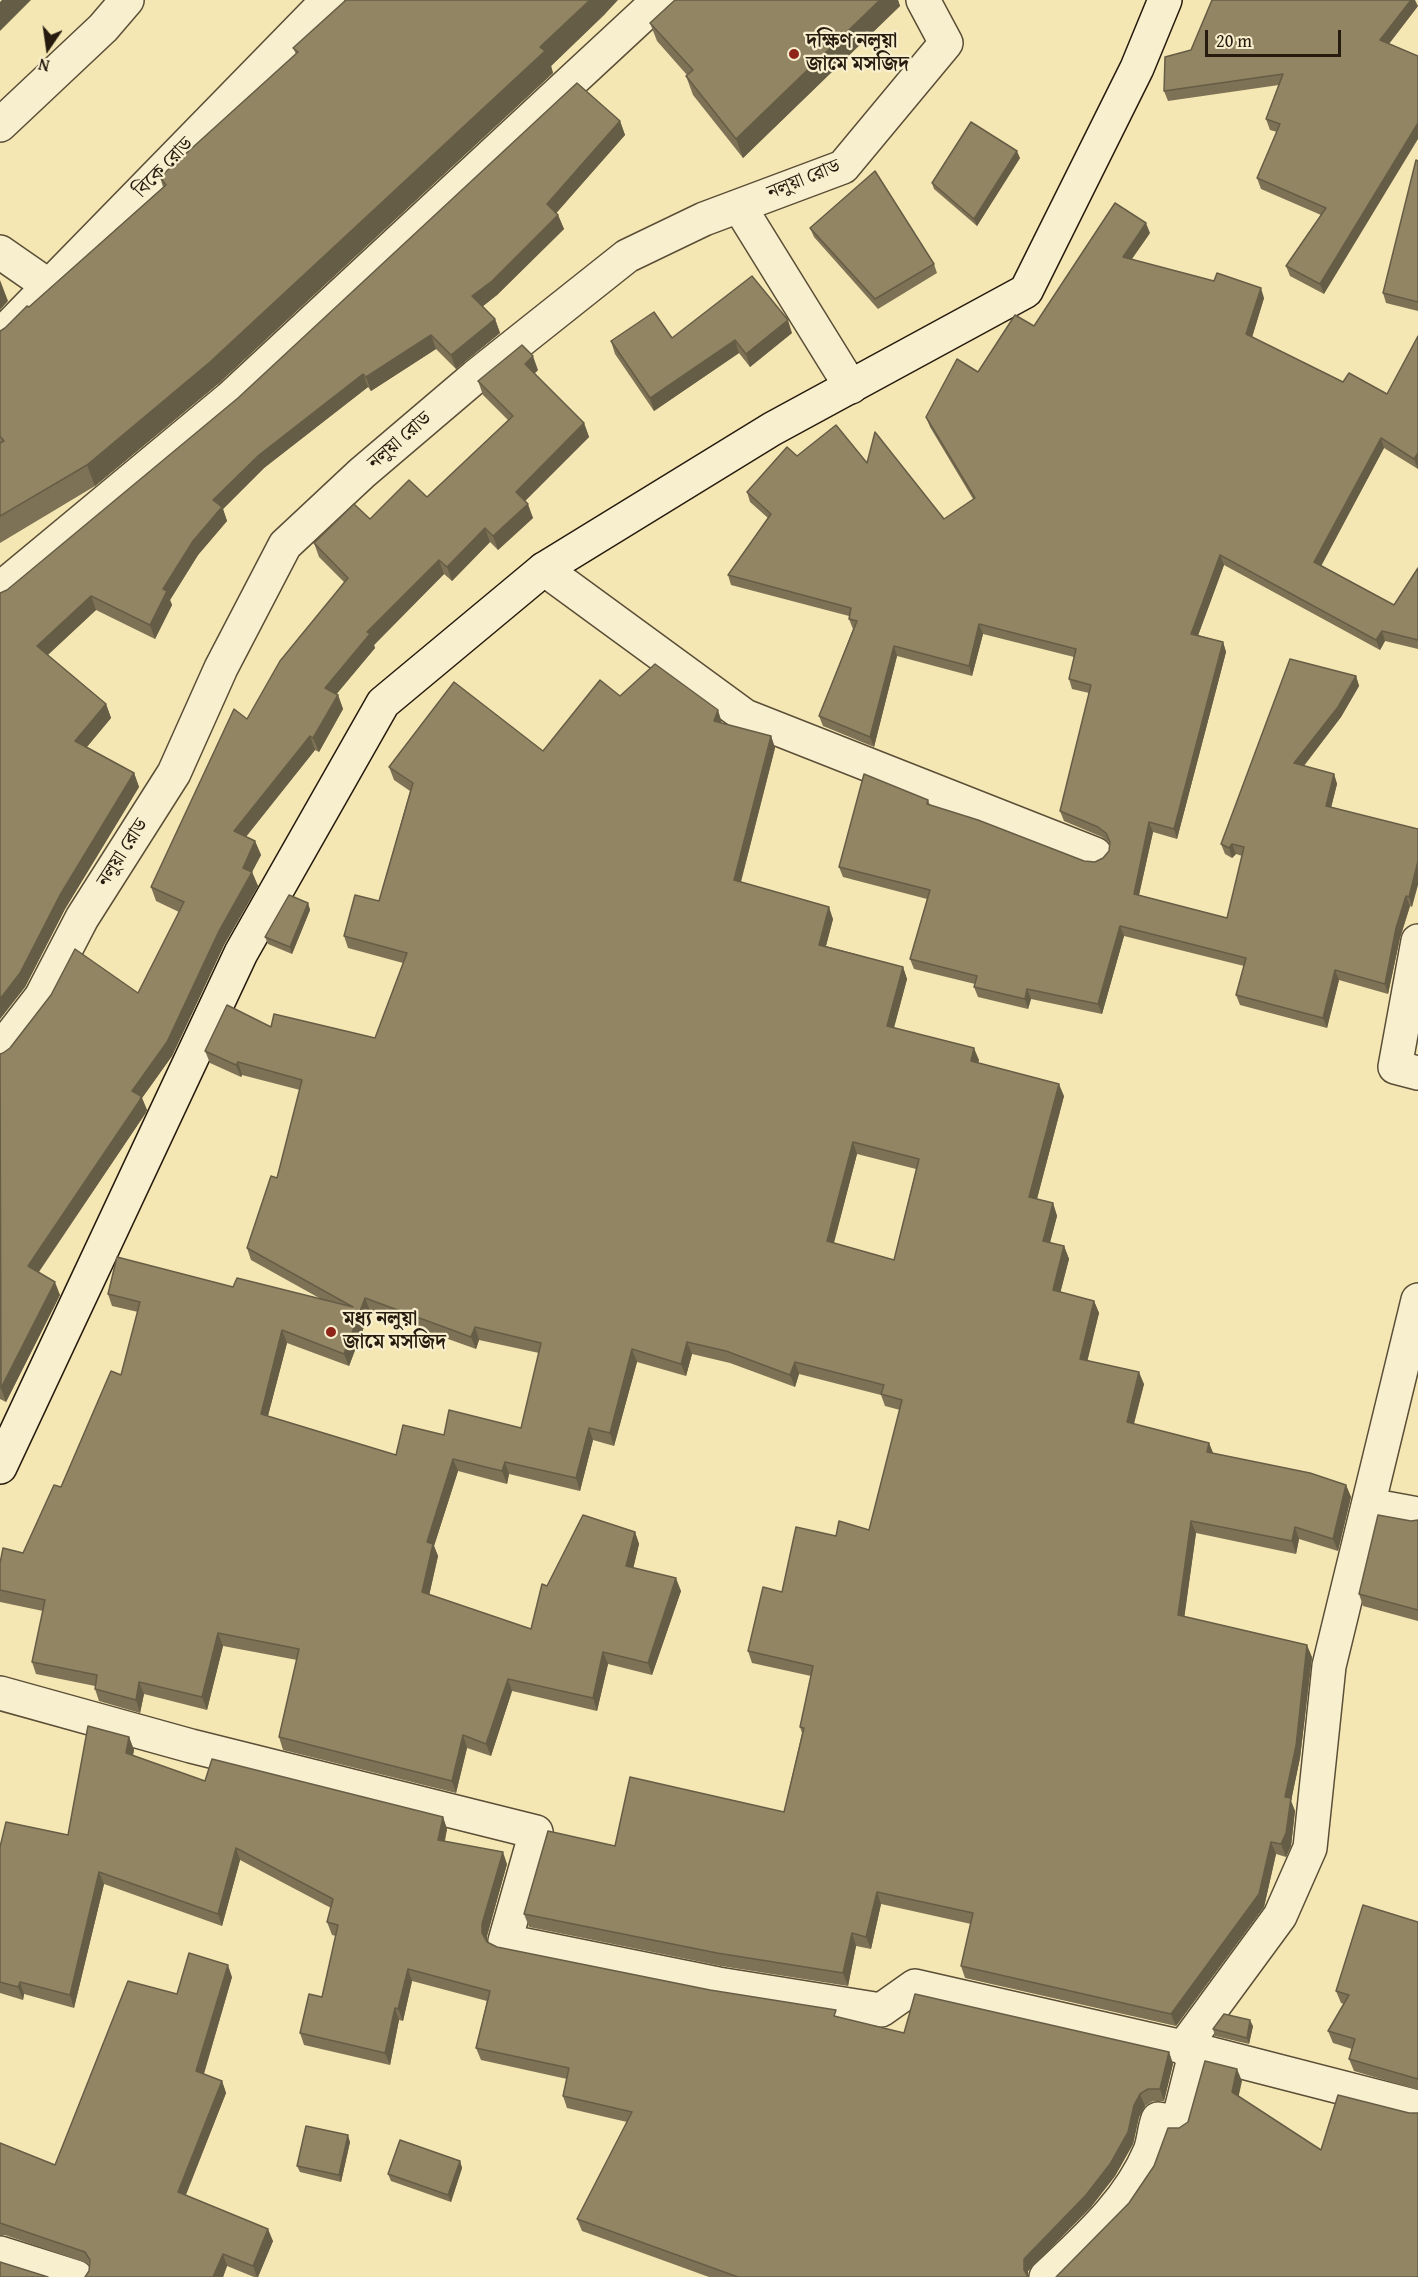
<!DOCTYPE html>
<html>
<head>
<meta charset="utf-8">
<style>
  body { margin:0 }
  #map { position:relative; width:1418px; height:2277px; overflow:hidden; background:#f5e7b3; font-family:"Gentium Book Plus",serif }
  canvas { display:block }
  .north { position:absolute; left:18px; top:18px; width:60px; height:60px; -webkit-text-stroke:4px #f8efce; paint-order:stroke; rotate:193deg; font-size:16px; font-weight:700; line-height:24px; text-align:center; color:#261b0e }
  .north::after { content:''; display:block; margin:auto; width:21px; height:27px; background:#261b0e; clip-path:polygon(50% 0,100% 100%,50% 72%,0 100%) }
  .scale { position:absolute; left:1205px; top:30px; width:136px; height:27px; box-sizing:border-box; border:3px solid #261b0e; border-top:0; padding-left:8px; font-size:18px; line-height:21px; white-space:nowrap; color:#261b0e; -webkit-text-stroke:4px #f8efce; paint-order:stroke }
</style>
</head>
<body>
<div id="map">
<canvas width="1418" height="2277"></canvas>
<div class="north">N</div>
<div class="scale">20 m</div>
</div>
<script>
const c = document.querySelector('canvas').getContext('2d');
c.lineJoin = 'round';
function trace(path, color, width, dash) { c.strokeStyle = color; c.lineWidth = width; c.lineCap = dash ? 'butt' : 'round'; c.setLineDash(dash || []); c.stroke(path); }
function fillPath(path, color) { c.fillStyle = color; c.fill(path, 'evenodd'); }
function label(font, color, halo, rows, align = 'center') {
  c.font = font + ' "Gentium Book Plus","Noto Serif Bengali",serif'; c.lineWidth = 4.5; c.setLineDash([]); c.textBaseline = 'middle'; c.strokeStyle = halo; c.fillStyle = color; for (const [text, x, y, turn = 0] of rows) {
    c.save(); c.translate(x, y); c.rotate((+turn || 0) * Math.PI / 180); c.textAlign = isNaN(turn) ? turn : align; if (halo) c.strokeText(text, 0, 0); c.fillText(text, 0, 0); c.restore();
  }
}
const minor = new Path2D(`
  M0 125 103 28 127 0
  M739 206 851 387
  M0 252 49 286
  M0 336 328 0
  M544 569 745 716 1095 854
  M0 589 230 398 659 0
  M1418 941 1395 1067 1418 1073
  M0 1050 41 997 82 918 174 773 221 668 285 545 362 473 476 376 627 256 704 219 843 167 946 43 923 0
  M1369 1505 1418 1514
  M0 1693 191 1746 536 1832 505 1941 718 1984 881 2010 915 1986 1196 2050 1418 2107
  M1183 2048 1280 1916 1310 1848 1329 1666 1418 1300
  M0 2253 76 2277
  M1046 2277C1085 2240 1129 2202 1150 2151 1154 2141 1154 2129 1158 2119L1178 2122 1196 2050`);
const secondary = new Path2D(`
  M0 1467 241 953 383 703 544 569 772 429 1026 291 1137 68 1165 0`);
trace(minor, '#5a4e37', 36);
trace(secondary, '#261b0e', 36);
trace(minor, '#f8efce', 33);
trace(secondary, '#f8efce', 33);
fillPath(new Path2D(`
  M675 0H898L900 6 743 158 693 95 686 76 687 75 657 41 650 23Z
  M1418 6 1389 44 1324 294 1290 276 1286 266 1321 215 1261 189 1257 178 1277 132 1270 130 1266 119 1279 85 1168 101 1164 91 1191 50Z
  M605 14 551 66 553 73 218 384 95 486 0 543V331L5 328 29 307 163 187 160 177 296 54 293 48Z
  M620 121 625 135 556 213 558 215 564 229 497 295 483 306 495 319 500 333 456 369 436 349 371 391 368 387 264 468 223 509 227 521 198 555 170 600 172 605 155 639 96 610 48 655 106 704 111 718 87 747 134 773 139 787 65 909 25 987 0 1019V593L7 590Z
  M1020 158 977 226 934 189 932 183Z
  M1418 161V311L1386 303 1383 293Z
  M810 228 934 264 937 273 878 309 814 237Z
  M1150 233 1132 259 1264 298 1252 337 1343 382 1387 394 1418 336V469L1384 448 1321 565 1394 605 1418 568V649L1385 641 1380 650 1224 565 1198 635 1223 642 1226 652 1177 839 1153 832 1139 895 1227 918 1242 856 1236 854 1232 858 1225 854 1221 844 1356 676 1359 686 1341 717 1304 766 1334 774 1337 784 1331 807 1418 829 1412 907 1410 906 1400 938 1388 994 1339 980 1327 1028 1240 1005 1236 995 1244 966 1124 936 1102 1014 1031 999 1028 1009 978 997 974 987 975 984 914 969 910 959 927 899 843 877 839 867 928 800 930 805 1084 861 1095 862 1103 858 1109 851 1110 843 1102 837 1064 821 1060 811 1089 693 1072 689 1069 679 1074 657 983 634 972 676 897 656 874 747 823 726 819 716 853 629 849 619V616L731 585 728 575 768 518 750 502 747 492 797 456 867 463 944 519 973 499 930 427 926 417 1034 326Z
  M792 333 750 367 739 353 654 411 615 354 611 341Z
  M538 370 534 374 584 423 589 437 525 501 533 518 498 550 490 542 452 581 444 574 374 645 375 648 336 694 338 695 343 709 319 752 315 750 246 837 255 841 261 855 252 872 258 886 224 945 172 1056 142 1098 147 1110 145 1114 39 1272 60 1295 6 1402 0 1399V1054L138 993 179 912 156 901 151 887 247 719 344 582 319 557 314 543 370 519 427 497 508 420 483 395 478 381Z
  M620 696 771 736 775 748 741 882 833 919 826 946 903 967 907 979 894 1028 979 1060 978 1063 1064 1096 1037 1199 1053 1203 1057 1216 1050 1243 1064 1246 1069 1259 1060 1292 1094 1301 1099 1313 1087 1360 1144 1384 1134 1424 1209 1443 1213 1454 1346 1485 1351 1497 1338 1551 1299 1539 1296 1554 1196 1533 1184 1617 1312 1657 1300 1758 1291 1801 1295 1811 1291 1846 1286 1857 1276 1854 1264 1907 1176 2026 965 1978 961 1966 971 1924 881 1904 871 1949 856 1946 848 1986 721 1966 529 1927 524 1914 615 1846 784 1812 802 1733 800 1727 811 1676 752 1663 748 1651 782 1592 836 1536 869 1530 900 1410 885 1406 881 1395 799 1374 795 1387 730 1363 692 1354 686 1376 637 1362 614 1446 593 1440 580 1491 509 1474 507 1484 458 1471 434 1546 438 1556 429 1595 531 1629 547 1586 635 1532 639 1544 633 1568 681 1591 652 1675 608 1664 597 1711 512 1691 491 1756 467 1748 456 1793 283 1750 279 1737 297 1660 223 1646 207 1710 144 1694 140 1713 99 1701 95 1689V1686L36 1674 32 1662 43 1611 0 1602V1563L23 1553 61 1487 121 1375 138 1312 112 1306 108 1294 233 1287 321 1299 251 1260 247 1248 277 1178 300 1090 242 1075 241 1077 210 1063 205 1051 271 1027 375 1038 403 963 348 948 344 936 379 901 410 791 394 780 389 767 543 751ZM857 1154 916 1169 894 1260 834 1243ZM370 1311 476 1349 479 1340 539 1353 521 1428 444 1435 396 1455 268 1416 287 1343 349 1366Z
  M308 903 310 910 292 954 268 944 265 937Z
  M1418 1520V1621L1363 1606 1359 1594 1411 1521Z
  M129 1737 134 1750 133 1755 205 1781 443 1817 447 1829 445 1841 507 1864 487 1936V1942L497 1947 838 2017 904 2033 1169 2052 1173 2064 1164 2101H1153L1145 2106 1139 2117 1133 2144 1115 2176 1091 2207 1028 2271V2277H709L582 2231 577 2219 627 2122 567 2108 563 2096 567 2079 481 2060 476 2048 487 2001 412 1981 403 2021 399 2020 390 2065 304 2045 300 2033 322 1997 336 1936 332 1935 327 1922 331 1908 240 1860 222 1926 104 1884 74 2008 24 1994 23 2000 0 1993V1847L68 1835Z
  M1418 1922V2090L1354 2071 1349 2059 1352 2049 1333 2043 1328 2031 1344 2004 1341 2003 1336 1991Z
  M232 1977 204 2074 222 2081 226 2093 186 2195 273 2241 258 2277H254L227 2266 223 2277H85L89 2271V2264L5 2235H0V2143L55 2165 177 1994Z
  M1253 2026 1249 2044 1215 2036 1213 2029Z
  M350 2142 341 2182 300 2172 297 2166Z
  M460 2161 462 2168 451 2202 391 2181 388 2174Z`), '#7e7256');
fillPath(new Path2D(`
  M2 0H31L0 31V2Z
  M590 0H618L605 14 551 66 553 73 218 384 95 486 87 465 540 47Z
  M880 0H898L900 6 743 158 736 139Z
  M1411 0H1415L1418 6 1384 50 1380 40Z
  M620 121 625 135 552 218 547 204Z
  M1418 123V139L1324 294 1320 284Z
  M1017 151 1020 158 977 226 974 219Z
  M558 215 564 229 497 295 478 310 472 296Z
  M1146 223 1150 233 1126 267 1123 257Z
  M0 280 8 301 0 310Z
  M1261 288 1264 298 1250 344 1246 334Z
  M495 319 500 333 456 369 451 355Z
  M788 320 792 333 750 367 746 354Z
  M431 335 436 349 371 391 366 377Z
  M735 340 739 353 654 411 650 398Z
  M533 356 538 370 530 378 525 364Z
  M363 374 368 387 264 468 223 509 227 521 198 555 170 600 172 605 155 639 150 625 163 589 213 500 259 455Z
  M584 423 589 437 521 505 516 492Z
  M1381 438 1384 448 1318 572 1314 562Z
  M1418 453V469L1414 459Z
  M528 504 533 518 498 550 493 536Z
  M485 528 490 542 452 581 447 567Z
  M1220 555 1224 565 1195 644 1191 634Z
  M439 560 444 574 374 645 375 648 330 702 325 688 367 632Z
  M91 596 96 610 42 660 37 646Z
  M979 624 983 634 972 676 969 666Z
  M1382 631 1385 641 1380 650 1376 640Z
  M1223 642 1226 652 1177 839 1174 829Z
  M894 646 897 656 874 747 870 737Z
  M1356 676 1359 686 1341 717 1298 773 1294 763Z
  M338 695 343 709 319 752 313 738Z
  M106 704 111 718 80 755 75 741Z
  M718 710 722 723 714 721Z
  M310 736 315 750 239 845 234 831Z
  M771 736 775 748 738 892 734 880Z
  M134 773 139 787 65 909 25 987 0 1019V999L60 895Z
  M1334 774 1337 784 1329 816 1326 806Z
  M1149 822 1153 832 1137 904 1134 894Z
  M255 841 261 855 252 872 258 886 224 945 172 1056 142 1098 147 1110 145 1114 33 1280 28 1266 132 1091Z
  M1232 844 1236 854 1232 858 1229 848Z
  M1418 861V885L1412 907 1409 897Z
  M1406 896 1410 906 1400 938 1388 994 1385 984 1396 928Z
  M308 903 310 910 292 954 290 947Z
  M829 907 833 919 823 957 819 945Z
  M1120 926 1124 936 1102 1014 1098 1004Z
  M903 967 907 979 891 1038 887 1026Z
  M1335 970 1339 980 1327 1028 1323 1018Z
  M1027 989 1031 999 1028 1009 1025 999Z
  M974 1048 979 1060 975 1073 971 1061Z
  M238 1062 242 1075 241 1077 236 1065Z
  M1059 1084 1064 1096 1034 1210 1029 1197Z
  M853 1142 857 1154 831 1253 827 1241Z
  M1053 1203 1057 1216 1047 1253 1043 1241Z
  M1064 1246 1069 1259 1058 1302 1053 1290Z
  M55 1282 60 1295 6 1402 1 1388Z
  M365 1298 370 1311 349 1366 344 1354Z
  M1094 1301 1099 1313 1085 1371 1080 1359Z
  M475 1327 479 1340 476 1349 471 1337Z
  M282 1330 287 1343 265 1427 261 1414Z
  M687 1342 692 1354 686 1376 681 1364Z
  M632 1349 637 1362 614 1446 610 1433Z
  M795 1362 799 1374 795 1387 790 1375Z
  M1139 1372 1144 1384 1131 1434 1127 1422Z
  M589 1428 593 1440 580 1491 576 1478Z
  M1209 1443 1214 1455 1207 1452Z
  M453 1459 458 1471 434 1546 438 1556 427 1605 422 1592 427 1542Z
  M505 1462 509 1474 507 1484 502 1471Z
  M1346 1485 1351 1497 1338 1551 1333 1539Z
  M1191 1521 1196 1533 1183 1627 1178 1615Z
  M1295 1527 1299 1539 1296 1554 1292 1541Z
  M635 1532 639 1544 631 1578 626 1566Z
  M676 1578 681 1591 652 1675 648 1663Z
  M218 1633 223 1646 207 1710 202 1697Z
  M1307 1645 1312 1657 1300 1758 1291 1801 1295 1811 1291 1846 1286 1857 1281 1844 1285 1797Z
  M603 1652 608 1664 597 1711 593 1698Z
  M508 1679 512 1691 491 1756 486 1744Z
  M139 1682 144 1694 140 1713 136 1700Z
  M463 1735 467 1748 456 1793 452 1781Z
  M129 1737 134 1750 131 1765 126 1753Z
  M443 1817 447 1829 442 1852 438 1840Z
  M1271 1842 1276 1854 1264 1907 1176 2026 1171 2014Z
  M236 1848 240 1860 222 1926 218 1914Z
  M503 1852 507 1864 487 1936V1945L482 1933V1924Z
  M99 1872 104 1884 74 2008 70 1995Z
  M877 1892 881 1904 871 1949 866 1937Z
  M852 1933 856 1946 848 1986 843 1973Z
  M228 1965 232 1977 201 2083 196 2071Z
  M408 1969 412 1981 403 2021 398 2009Z
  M20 1982 24 1994 23 2000 18 1987Z
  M395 2008 399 2020 390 2065 385 2053Z
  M1250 2020 1253 2026 1249 2044 1247 2038Z
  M1169 2052 1173 2064 1164 2101 1160 2089Z
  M1237 2069 1242 2081 1237 2104 1232 2092Z
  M222 2081 226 2093 182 2204 178 2192Z
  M1140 2094 1145 2106 1139 2117 1133 2144 1115 2176 1091 2207 1028 2271V2277L1024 2270V2259L1134 2105Z
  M348 2135 350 2142 341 2182 339 2175Z
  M460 2161 462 2168 451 2202 448 2195Z
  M268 2229 273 2241 258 2277H257L253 2266Z
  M223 2254 227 2266 223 2277H213Z`), '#665d46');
const building = new Path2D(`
  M346 0H590L540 47 545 51 210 362 87 465 0 516V443L4 441 0 436V331L5 328 27 306 29 307 166 185 160 177 298 52 293 48Z
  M675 0H880L736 139 686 76 693 70 650 23Z
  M1212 0H1411L1380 40 1418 56V123L1320 284 1286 266 1326 208 1257 178 1280 124 1266 119 1283 74 1164 91 1165 57 1191 50Z
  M577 83 620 121 547 204 558 215 492 281 472 296 495 319 451 355 431 335 366 377 363 374 259 455 213 500 222 507 193 541 163 589 167 591 150 625 91 596 37 646 106 704 75 741 134 773 60 895 20 973 0 999V593L7 590 238 398Z
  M971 122 1017 151 974 219 932 183Z
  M1416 160 1418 161V302L1383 293Z
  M875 171 934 264 875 299 810 228Z
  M1115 203 1146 223 1123 257 1214 281 1217 273 1261 288 1246 334 1343 382 1349 373 1387 394 1418 336V453L1414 459 1381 438 1314 562 1394 605 1418 568V640L1382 631 1376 640 1220 555 1191 634 1223 642 1174 829 1149 822 1134 894 1227 918 1244 847 1232 844 1229 848 1221 844 1290 659 1356 676 1338 707 1294 763 1334 774 1326 806 1418 829V861L1409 897 1406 896 1396 928 1385 984 1335 970 1323 1018 1236 995 1246 958 1120 926 1098 1004 1027 989 1025 999 974 987 977 976 910 959 930 890 839 867 864 774 928 800 927 804 978 820 1084 861 1095 862 1103 858 1109 851 1110 842 1106 833 1098 827 1060 811 1091 685 1069 679 1076 649 979 624 969 666 894 646 870 737 819 716 857 621 849 619 851 608 728 575 771 514 747 492 787 447 797 456 836 425 867 463 875 432 944 519 975 498 926 417 957 359 978 372 1015 315 1034 326Z
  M752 276 788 320 746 354 735 340 650 398 611 341 654 312 672 338Z
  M522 345 533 356 525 364 584 423 516 492 528 504 493 536 485 528 447 567 439 560 367 632 370 634 325 688 338 695 313 738 310 736 234 831 255 841 243 868 252 872 219 931 167 1042 132 1091 141 1096 140 1100 28 1266 55 1282 1 1388 0 1054 3 1053 10 1048 51 995 75 949 138 993 184 902 151 887 234 709 247 719 280 661 348 578 314 543 354 504 370 519 409 480 427 497 513 416 478 381Z
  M655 664 718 710 714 721 771 736 734 880 829 907 819 945 903 967 887 1026 974 1048 971 1061 1059 1084 1029 1197 1053 1203 1043 1241 1064 1246 1053 1290 1094 1301 1080 1359 1139 1372 1127 1422 1209 1443 1207 1452 1310 1473 1346 1485 1333 1539 1295 1527 1292 1541 1191 1521 1178 1615 1307 1645 1296 1746 1285 1797 1291 1798 1286 1833 1281 1844 1271 1842 1259 1894 1171 2014 961 1966 973 1913 877 1892 866 1937 852 1933 843 1973 717 1953 524 1914 548 1831 615 1846 630 1777 784 1812 804 1728 800 1727 813 1666 748 1651 763 1587 782 1592 796 1527 836 1536 839 1521 869 1530 902 1400 881 1394 884 1385 795 1362 790 1375 726 1351 687 1342 681 1364 632 1349 610 1433 589 1428 576 1478 505 1462 502 1471 453 1459 427 1542 433 1544 422 1592 531 1629 542 1584 547 1586 583 1515 635 1532 626 1566 676 1578 648 1663 603 1652 593 1698 508 1679 486 1744 463 1735 452 1781 279 1737 299 1649 218 1633 202 1697 139 1682 136 1700 95 1689 97 1675 32 1662 45 1600 0 1590V1563L3 1548 23 1553 54 1485 61 1487 111 1371 121 1375 140 1302 108 1294 117 1257 233 1287 237 1278 353 1307 247 1248 271 1176 277 1178 302 1080 238 1062 236 1065 205 1051 227 1005 271 1027 274 1014 375 1038 407 953 344 936 355 895 379 901 413 783 389 767 454 682 543 751 600 680 620 696ZM853 1142 919 1159 894 1260 827 1241ZM365 1298 471 1337 475 1327 541 1343 521 1428 449 1410 444 1435 403 1425 396 1455 261 1414 282 1330 344 1354Z
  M289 895 308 903 290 947 265 937Z
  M1378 1515 1411 1521 1418 1520V1610L1359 1594Z
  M88 1726 129 1737 126 1753 205 1781 212 1759 443 1817 438 1840 503 1852 482 1924V1933L487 1942 497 1947 710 1990 836 2010 834 2016 904 2033 915 1994 1169 2052 1160 2089H1148L1140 2094 1134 2105 1128 2132 1110 2164 1086 2195 1024 2259V2270L1028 2277H738L577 2219 632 2112 563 2096 569 2068 476 2048 490 1991 408 1969 398 2009 395 2008 385 2053 300 2033 309 1994 322 1997 338 1925 327 1922 333 1899 236 1848 218 1914 99 1872 70 1995 20 1982 18 1987 0 1982V1847L6 1822 68 1835Z
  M1363 1905 1418 1922V2079L1349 2059 1355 2039 1328 2031 1349 1995 1336 1991Z
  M189 1953 228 1965 196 2071 222 2081 178 2192 268 2229 253 2266 223 2254 213 2277H85L89 2271 90 2260 85 2252 0 2223V2143L55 2165 128 1981 177 1994Z
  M1224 2014 1250 2020 1247 2038 1213 2029Z
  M1205 2061 1237 2069 1232 2092 1321 2150 1338 2095 1409 2113H1418V2277H1056L1129 2203 1154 2166 1168 2128H1179L1188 2122Z
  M306 2126 348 2135 339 2175 297 2166Z
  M400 2140 460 2161 448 2195 388 2174Z
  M0 2262 48 2277H0Z`);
fillPath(building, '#928564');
trace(building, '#665d46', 1.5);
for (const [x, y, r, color] of [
  [794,54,6,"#8f2418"],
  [331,1332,6,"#8f2418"]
]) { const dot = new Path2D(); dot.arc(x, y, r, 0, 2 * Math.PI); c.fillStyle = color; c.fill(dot); trace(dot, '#f8efce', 2); }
label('bold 20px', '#261b0e', '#f8efce', [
  ["দক্ষিণ নলুয়া",806,42],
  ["জামে মসজিদ",806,65],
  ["মধ্য নলুয়া",343,1320],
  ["জামে মসজিদ",343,1343]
], 'left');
label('20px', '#261b0e', '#f8efce', [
  ["বিকে রোড",164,168,-46],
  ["নলুয়া রোড",804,180,-22],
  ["নলুয়া রোড",400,441,-41],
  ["নলুয়া রোড",123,853,-57]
]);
</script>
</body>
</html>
